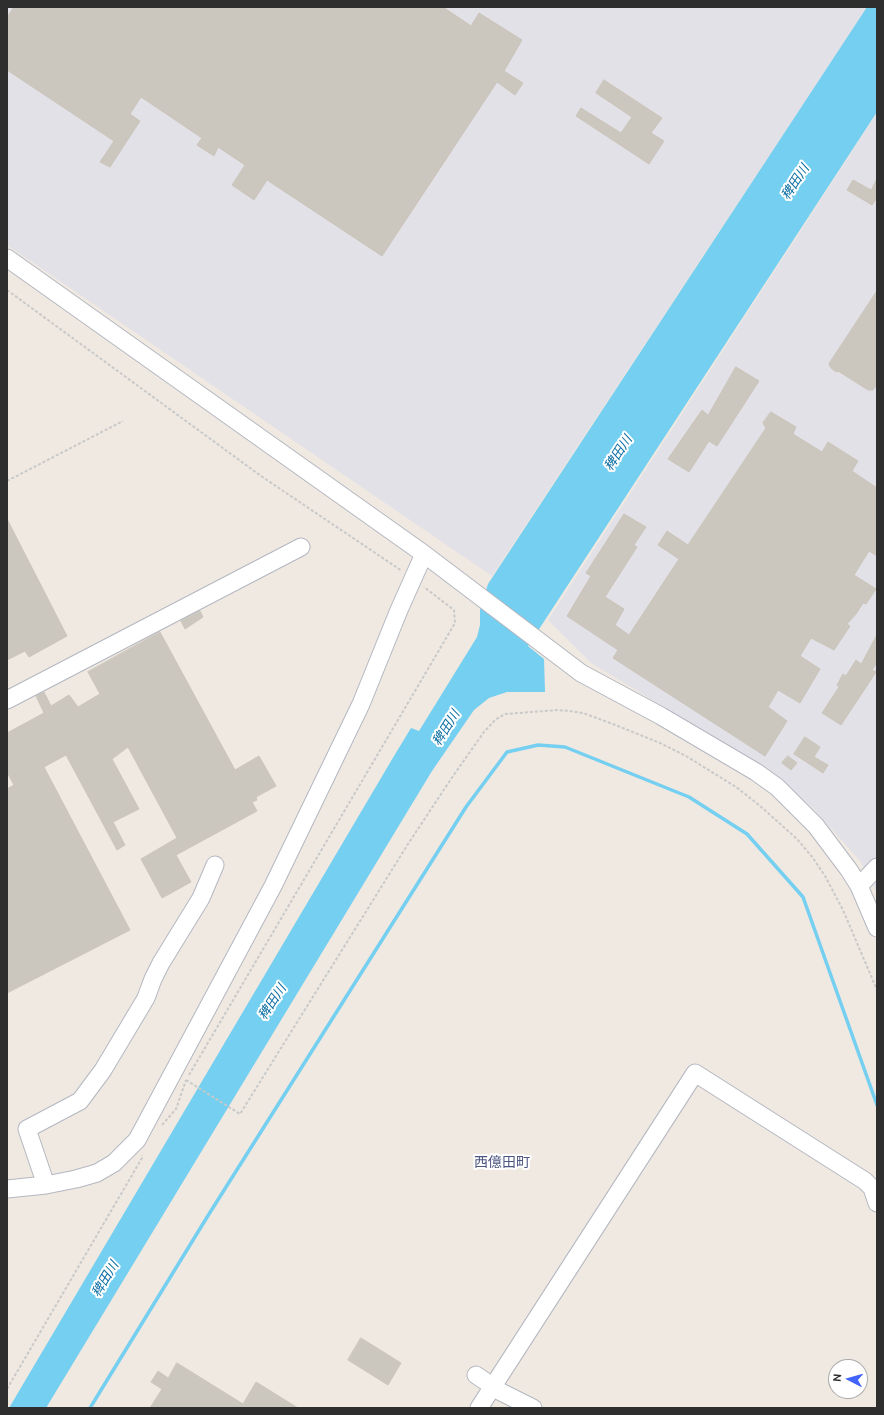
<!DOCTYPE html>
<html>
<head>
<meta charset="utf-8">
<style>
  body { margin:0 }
  #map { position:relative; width:884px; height:1415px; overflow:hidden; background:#efe9e1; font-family:Ubuntu,sans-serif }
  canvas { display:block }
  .frame { position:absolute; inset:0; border:8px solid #2e2e2e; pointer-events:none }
  .north { position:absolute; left:828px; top:1359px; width:40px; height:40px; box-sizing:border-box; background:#fff; border:1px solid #ababab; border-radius:50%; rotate:276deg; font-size:11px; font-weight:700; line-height:16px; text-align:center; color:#2e2e2e }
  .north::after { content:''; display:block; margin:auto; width:14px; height:18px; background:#4264fb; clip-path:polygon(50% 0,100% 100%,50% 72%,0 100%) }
</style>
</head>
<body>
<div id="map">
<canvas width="884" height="1415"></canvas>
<div class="frame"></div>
<div class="north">N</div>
</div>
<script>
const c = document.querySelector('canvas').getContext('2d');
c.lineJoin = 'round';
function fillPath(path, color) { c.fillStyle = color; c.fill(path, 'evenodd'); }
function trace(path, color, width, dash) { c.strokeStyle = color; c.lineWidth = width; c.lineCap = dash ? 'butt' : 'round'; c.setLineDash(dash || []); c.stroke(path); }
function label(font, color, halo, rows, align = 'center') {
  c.font = font + ' Ubuntu,"Noto Sans JP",sans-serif'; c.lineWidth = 4; c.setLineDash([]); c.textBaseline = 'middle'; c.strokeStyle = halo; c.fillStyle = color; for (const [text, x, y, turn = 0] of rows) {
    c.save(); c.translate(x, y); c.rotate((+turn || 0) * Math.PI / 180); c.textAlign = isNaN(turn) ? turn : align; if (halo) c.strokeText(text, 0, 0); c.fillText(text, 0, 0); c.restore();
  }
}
fillPath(new Path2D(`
  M7 7H867L492 576 7 245Z
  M877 113V893L860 861 813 808 768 770 591 663 548 620Z`), '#e3e1e8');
fillPath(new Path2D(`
  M867 7H877V112L528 646 544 659 545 692H507L489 698 474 710 432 771 46 1408H9L394 756 411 728 419 731 477 637 480 625V610L488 584Z`), '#75cff0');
trace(new Path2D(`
  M90 1408 209 1214 466 807 507 752 538 745 565 747 689 797 747 834 803 897 877 1105`), '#75cff0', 3.5);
const building = new Path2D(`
  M14 7H443L471 26 479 13 522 40 504 71 523 83 515 95 497 82 382 256 267 180 254 200 232 185 245 165 218 147 214 156 197 145 202 138 141 97 130 114 140 121 110 167 100 162 114 141 7 70V18Z
  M604 80 662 118 651 133 664 141 649 164 576 116 581 108 621 133 632 117 596 93Z
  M877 179V198L872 205 847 190 853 180 871 190Z
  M877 291V384L873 390H868L838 371 836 372 831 368 829 364Z
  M736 367 759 381 717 446 709 441 689 472 668 459 702 410 708 415Z
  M771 412 796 427 793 434 822 452 828 442 858 461 852 471 877 488V556L869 551 854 575 876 589 866 604 863 603 856 614 847 624 850 626 834 650 811 638 800 656 820 669 800 703 778 690 768 707 787 721 765 756 613 658 618 650 567 616 591 576 586 573 624 514 646 527 634 545 637 547 605 597 624 609 615 625 629 635 679 559 658 545 667 531 688 545 766 428 763 423Z
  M7 519 67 636 29 657 25 651 7 660Z
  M200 611 203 617 185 629 181 621Z
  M160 632 235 770 259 756 276 786 256 797 257 800 252 802 257 811 176 855 191 882 162 898 141 859 177 838 128 747 112 759 139 809 113 822 125 845 117 850 66 755 44 767 130 930 7 993V789L14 785 7 772V733L44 713 36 696 44 692 51 706 69 695 78 707 100 694 88 672Z
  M877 635V662L872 670 876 672 841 725 822 713 839 687 837 685 843 674 846 676 856 660 861 664Z
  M805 737 820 747 814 757 828 765 823 773 794 754Z
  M788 756 797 763 791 770 782 763Z
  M361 1338 401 1363 388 1385 348 1360Z
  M177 1363 243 1404 256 1382 298 1408H150L162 1389 151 1382 158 1371 168 1378Z`);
fillPath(building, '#cbc7bf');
trace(building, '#cbc5ba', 1);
const minor = new Path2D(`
  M7 258 424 554 581 673 661 716 756 772 777 787 816 826 849 870 859 886 877 928
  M7 700 301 547
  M859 886 877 867
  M46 1185 27 1129 80 1101 103 1070 146 998 153 979 161 963 201 898 215 865
  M7 1189 46 1185 76 1179 97 1173 114 1163 137 1140 273 886 361 704 399 610 424 554
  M476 1375 501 1392 533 1408
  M479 1408 695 1073 865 1181 872 1188 877 1203`);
trace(minor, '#b4b7c1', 19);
trace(new Path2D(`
  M7 290 261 476 402 571
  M7 481 123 421
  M189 1075 455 623 454 610 424 587
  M186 1080 240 1114 408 844 453 776 484 732 495 720 505 714 558 710 570 711 583 713 618 726 660 743 686 756 736 787 759 805 797 839 813 858 825 876 843 910 877 990
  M162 1125 176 1109 186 1080
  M7 1389 142 1158V1155`), '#c9c9c9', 2, [3, 2]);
trace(minor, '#fff', 17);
label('italic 13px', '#0d6fa3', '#fff', [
  ["稗田川",795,182,-57],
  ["稗田川",618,453,-57],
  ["稗田川",446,728,-58],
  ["稗田川",272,1002,-57],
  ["稗田川",105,1279,-59]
]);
label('14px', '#4d5680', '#fff', [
  ["西億田町",502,1162]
]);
</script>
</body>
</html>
